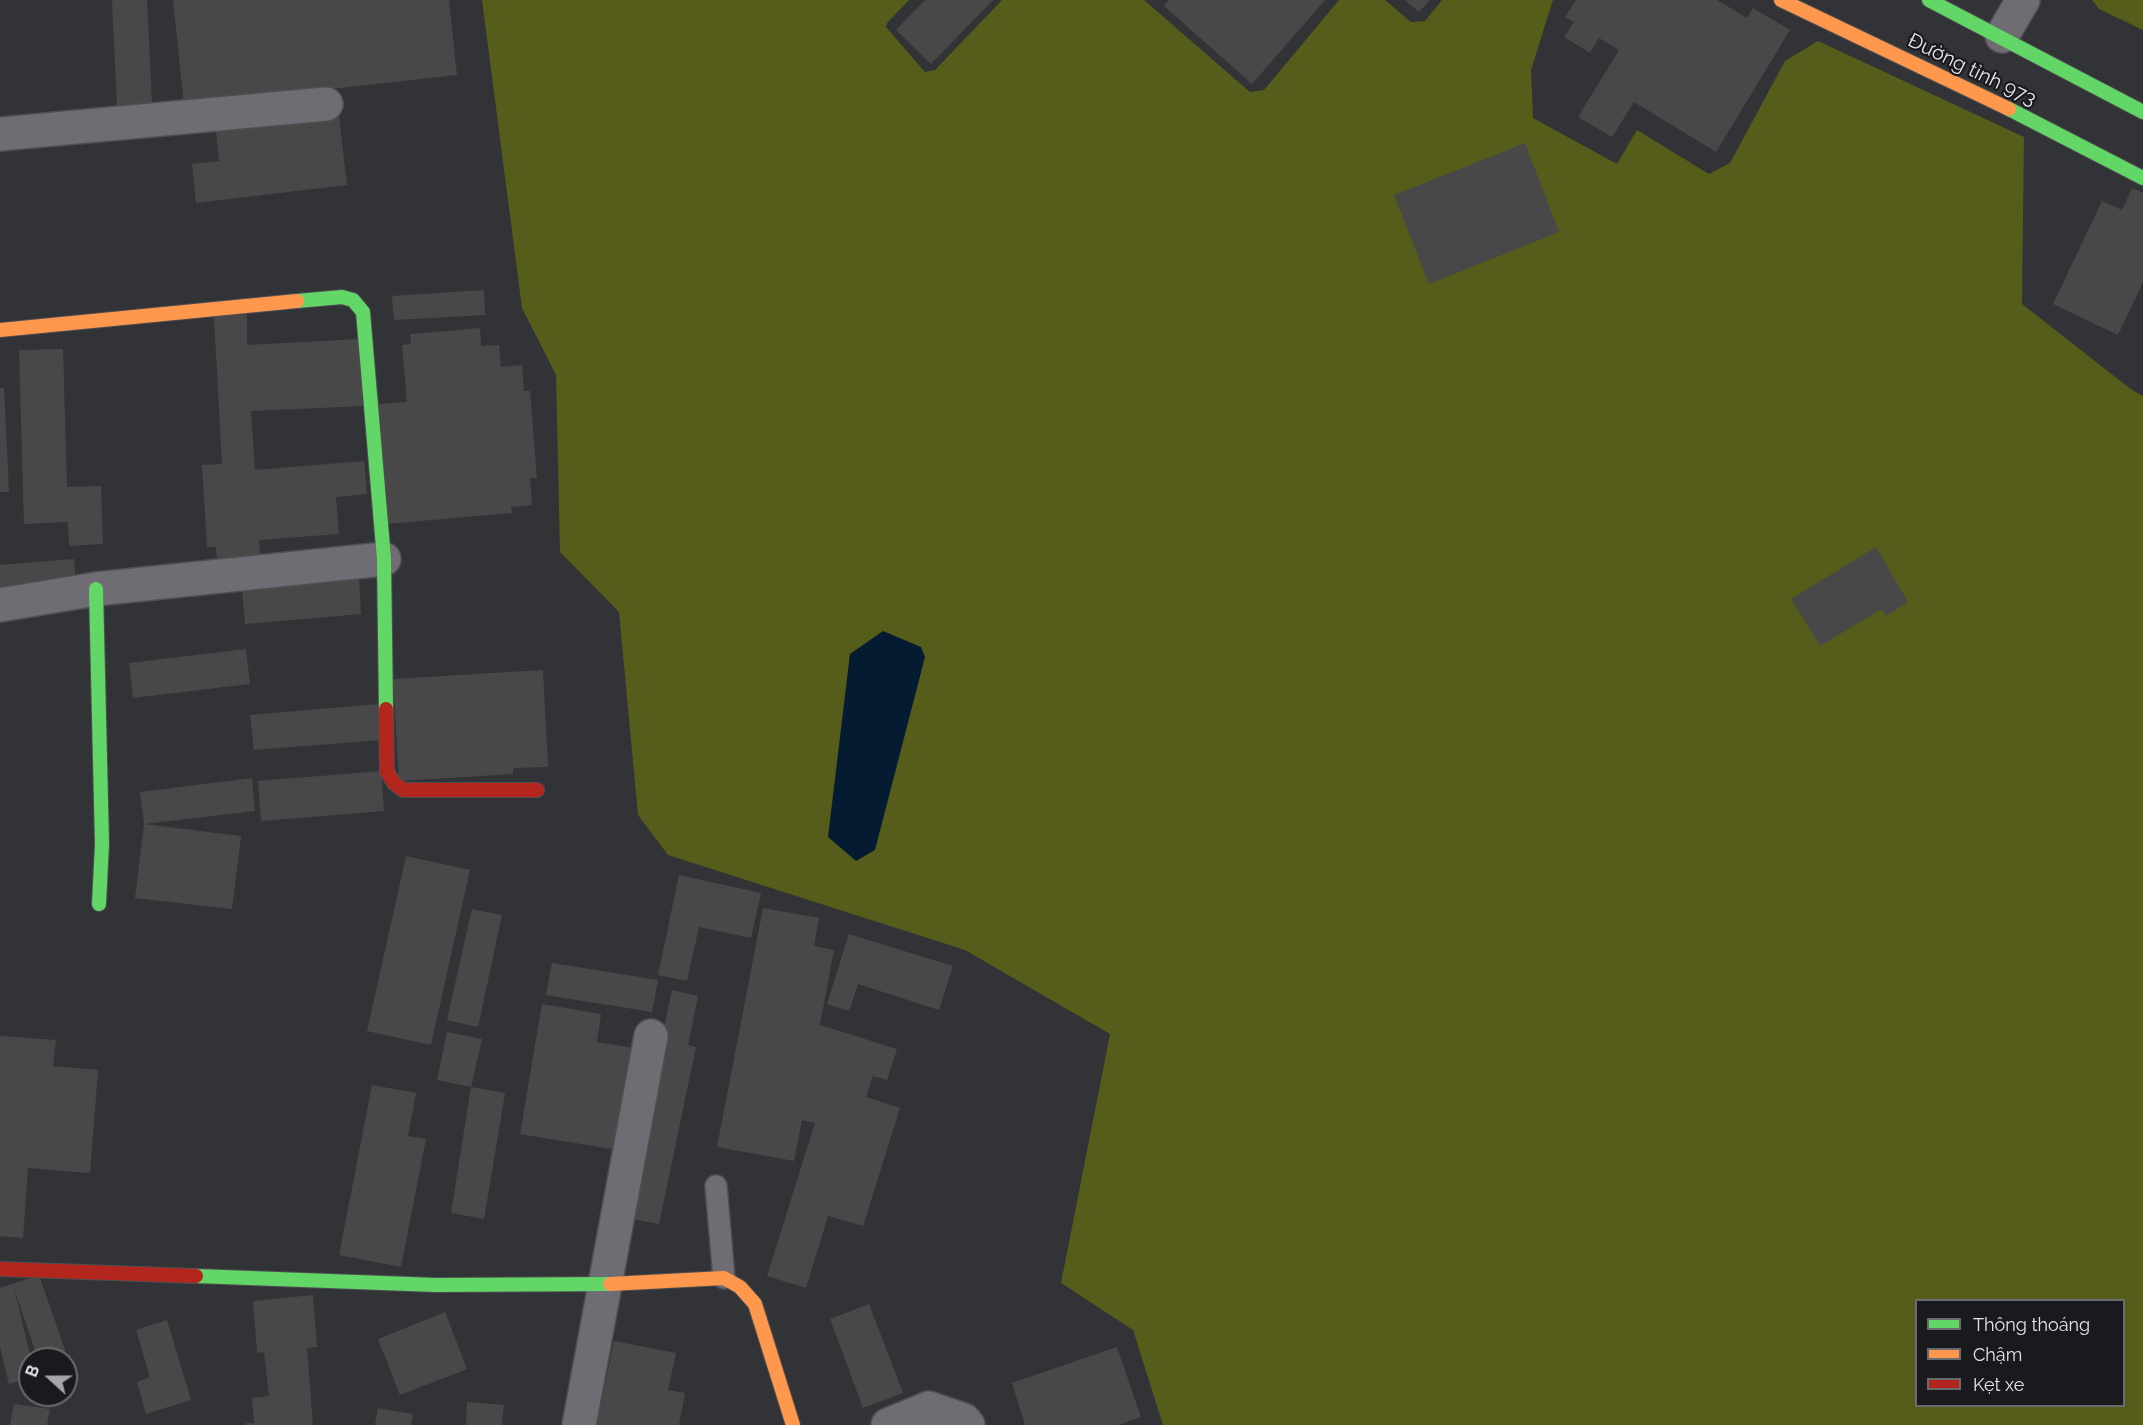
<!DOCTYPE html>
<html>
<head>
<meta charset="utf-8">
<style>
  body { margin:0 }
  #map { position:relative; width:2143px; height:1425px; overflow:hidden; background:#323336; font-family:Raleway,sans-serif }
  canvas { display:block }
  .legend { position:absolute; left:1915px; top:1299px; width:210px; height:108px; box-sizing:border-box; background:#191a1d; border:2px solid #696b6e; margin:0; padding:8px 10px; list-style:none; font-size:18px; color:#e2e4e8 }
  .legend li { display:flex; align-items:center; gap:12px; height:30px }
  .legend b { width:30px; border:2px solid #696b6e }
  .north { position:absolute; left:18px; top:1347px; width:60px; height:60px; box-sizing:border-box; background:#191a1d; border:2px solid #696b6e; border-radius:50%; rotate:291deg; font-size:16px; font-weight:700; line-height:24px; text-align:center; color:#e2e4e8 }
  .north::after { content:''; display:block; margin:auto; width:21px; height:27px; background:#a4a6aa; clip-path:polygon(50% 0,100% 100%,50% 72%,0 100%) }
</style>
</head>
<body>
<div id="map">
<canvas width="2143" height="1425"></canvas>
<ul class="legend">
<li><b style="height:8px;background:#63d668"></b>Thông thoáng</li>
<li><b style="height:8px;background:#ff974d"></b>Chậm</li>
<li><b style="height:8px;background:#b3261e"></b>Kẹt xe</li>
</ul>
<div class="north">B</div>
</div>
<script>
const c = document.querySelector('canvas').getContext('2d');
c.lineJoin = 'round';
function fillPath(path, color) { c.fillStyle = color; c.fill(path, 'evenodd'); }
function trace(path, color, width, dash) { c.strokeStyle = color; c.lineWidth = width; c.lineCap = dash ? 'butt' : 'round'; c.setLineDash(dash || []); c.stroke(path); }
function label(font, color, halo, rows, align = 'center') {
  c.font = font + ' Raleway,sans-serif'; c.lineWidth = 4.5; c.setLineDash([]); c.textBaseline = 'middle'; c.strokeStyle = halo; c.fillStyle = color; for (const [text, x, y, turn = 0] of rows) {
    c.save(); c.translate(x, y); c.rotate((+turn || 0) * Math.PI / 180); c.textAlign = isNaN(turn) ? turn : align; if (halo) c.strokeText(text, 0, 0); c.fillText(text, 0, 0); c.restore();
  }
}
fillPath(new Path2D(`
  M482 0H909L887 23 886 27 925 72 935 70 1002 0H1144L1250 92 1264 90 1339 0H1385L1411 22 1425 21 1442 0H1553L1531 70 1533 118 1617 164 1637 130 1709 174 1730 163 1785 61 1818 41 2024 137 2022 304 2132 390 2143 396V1425H1163L1133 1330 1061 1283 1110 1034 965 950 668 855 638 815 619 612 560 552 556 375 522 308ZM1916 1300H2124V1406H1916Z
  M2092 0H2143V30L2099 9Z`), '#565c19');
fillPath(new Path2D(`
  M883 631 921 647 925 657 875 850 856 861 828 837 850 654Z`), '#041b31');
fillPath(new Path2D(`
  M112 0H147L152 104 117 106Z
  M173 0H449L457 75 184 105Z
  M925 0H993L931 64 896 30Z
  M1169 0H1325L1252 84 1164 6Z
  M1405 0H1430L1419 12Z
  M1576 0H1717L1747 18 1753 8 1790 30 1716 152 1634 102 1612 137 1578 117 1619 50 1599 38 1590 53 1564 37 1574 22 1565 17Z
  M338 108 347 185 196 203 192 164 219 161 215 122Z
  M1525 143 1559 232 1429 284 1394 195Z
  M2132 188 2143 193V282L2118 335 2053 304 2102 201 2122 210Z
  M484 290 485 315 394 320 392 296Z
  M247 314V345L360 339 363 406 251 411 255 470 364 461 367 494 336 497 339 534 259 540 261 566 218 570 216 547H207L202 465 222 464 214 316Z
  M480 328 481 346 499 345 501 367 522 365 524 391H530L537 478H530L532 505 511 507 512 513 386 524 376 404 407 402 402 345 411 344 410 334Z
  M63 349 67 487 101 486 103 544 69 546 68 522 24 524 19 350Z
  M0 388H4L9 492H0Z
  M1876 547 1908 602 1886 616 1882 609 1820 646 1791 599Z
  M74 559 76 584 0 590V565Z
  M359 579 361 614 245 624 242 588Z
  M246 649 250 684 133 698 129 663Z
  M543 670 548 767 513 768V774L399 781 393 679Z
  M378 704 381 740 254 750 250 715Z
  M381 771 384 811 261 821 258 781Z
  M252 778 255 811 144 824 140 792Z
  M144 824 241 836 232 909 135 898Z
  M406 856 470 870 431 1045 367 1031Z
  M679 875 761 893 751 938 699 927 687 981 658 975Z
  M763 908 819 918 814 946 834 950 820 1025 897 1049 887 1080 873 1076 866 1097 900 1108 863 1226 828 1216 806 1288 767 1276 815 1123 802 1120 794 1161 717 1147Z
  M472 909 502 915 478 1027 447 1020Z
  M849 934 953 966 939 1010 858 984 849 1011 827 1004Z
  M552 963 658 980 652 1012 546 995Z
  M672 990 698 996 688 1045 696 1047 659 1224 623 1217Z
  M542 1004 601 1014 597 1042 641 1049 624 1151 520 1134Z
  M447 1032 482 1039 471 1087 437 1080Z
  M0 1036 56 1040 53 1066 98 1070 90 1173 28 1168 23 1238 0 1236Z
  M372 1085 416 1093 408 1136 426 1139 401 1267 339 1255Z
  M471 1087 505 1093 484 1219 451 1213Z
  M39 1275 74 1376 66 1379V1359H38L14 1288 31 1359 30 1378 9 1384 0 1347V1288Z
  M313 1295 317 1347 307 1348 313 1425H246V1423H254L252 1398 269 1396 264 1352 257 1353 253 1301Z
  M869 1304 903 1393 863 1408 830 1319Z
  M445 1312 467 1369 400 1395 378 1339Z
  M167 1320 191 1400 146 1414 137 1382 150 1377 136 1330Z
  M614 1341 676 1353 668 1390 685 1393 679 1425H597Z
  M1117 1347 1141 1417 1118 1425H1025L1012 1383Z
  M467 1402 504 1405 502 1425H466Z
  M14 1404 50 1409 47 1425H10Z
  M378 1408 413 1414 411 1425H375Z`), '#494849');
const lane = new Path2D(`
  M716 1186 724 1278`);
const street = new Path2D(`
  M2002 36 2023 0
  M0 134 326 104
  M0 605 96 589 384 559
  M579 1425 651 1036
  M888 1425 929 1408 964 1420 968 1425`);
const fast = new Path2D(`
  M1929 0 2143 112
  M2009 109 2143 178
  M297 301 342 297 353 300 363 312 384 559 386 709
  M96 589 102 844 99 904
  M196 1276 436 1285 610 1284`);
const slow = new Path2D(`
  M1781 0 2009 109
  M0 330 297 301
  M610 1284 724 1278 740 1287 755 1304 793 1425`);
const jam = new Path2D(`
  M386 709 387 772 394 783 403 790H537
  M0 1269 196 1276`);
trace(lane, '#4f4f52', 24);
trace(street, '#4f4f52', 36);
trace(fast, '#4f4f52', 16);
trace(slow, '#4f4f52', 16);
trace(jam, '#4f4f52', 16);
trace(lane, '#6f6c73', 21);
trace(street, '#6f6c73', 33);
trace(fast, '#63d668', 14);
trace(slow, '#ff974d', 14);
trace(jam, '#b3261e', 14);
label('20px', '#e2e4e8', '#191a1d', [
  ["Đường tỉnh 973",1972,70,26]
]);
</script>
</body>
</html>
